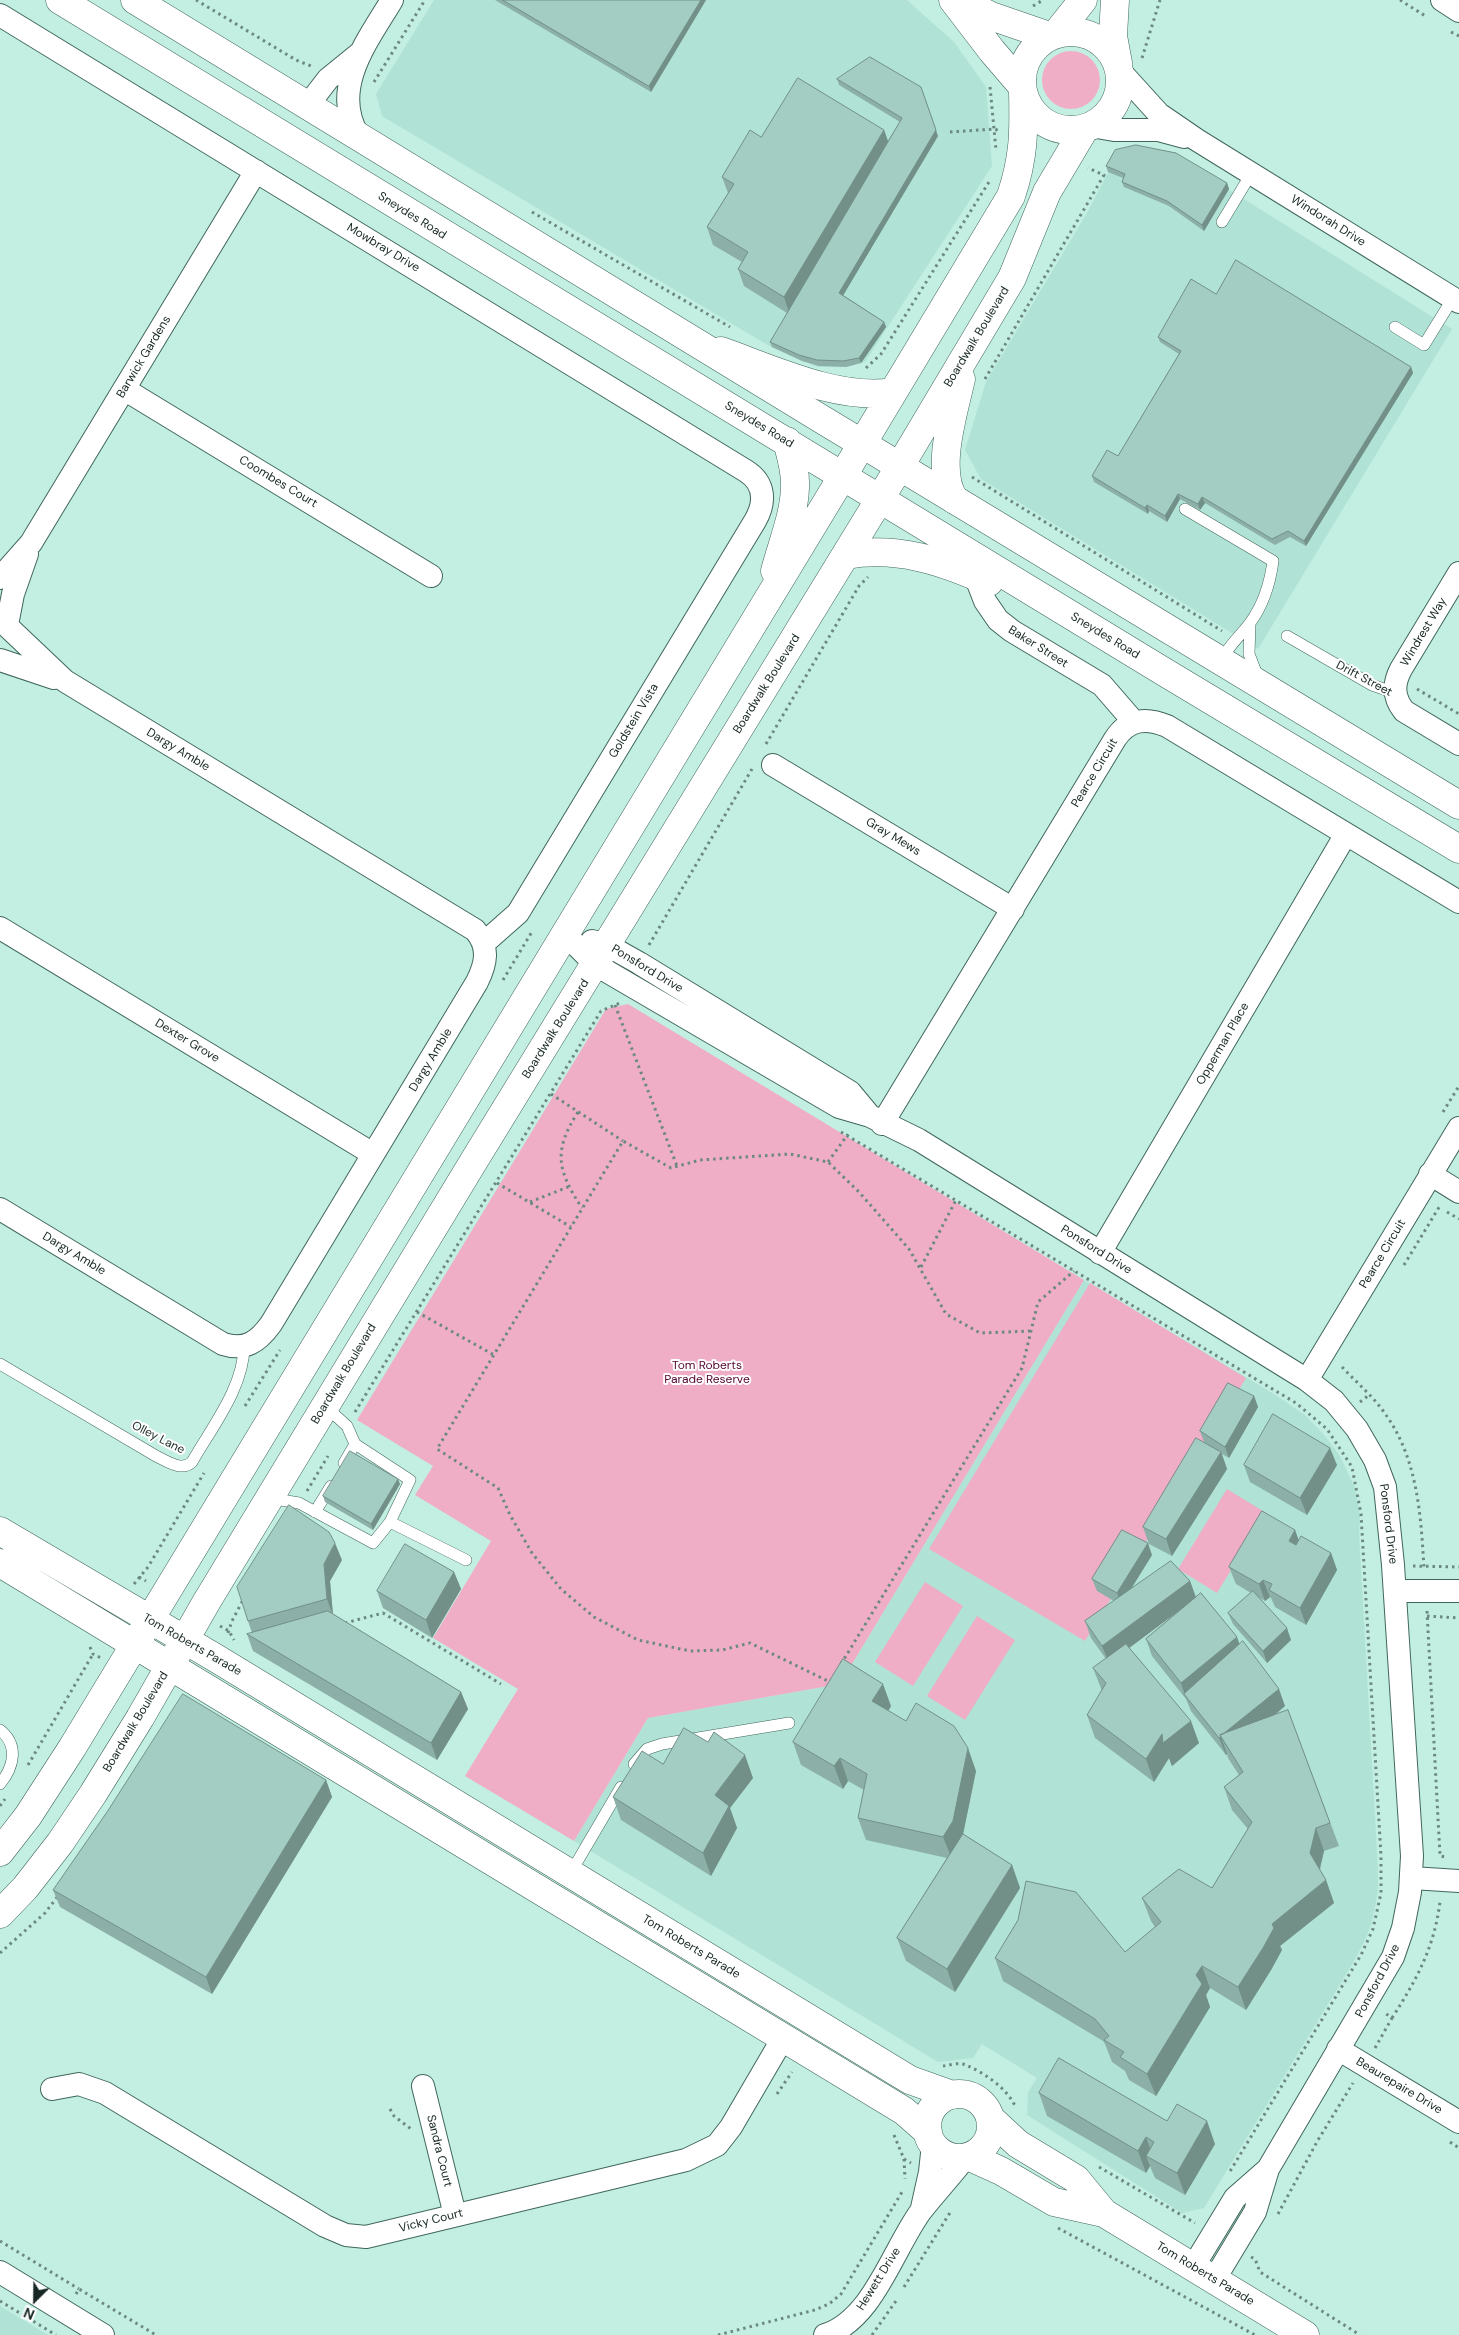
<!DOCTYPE html>
<html>
<head>
<meta charset="utf-8">
<style>
  body { margin:0 }
  #map { position:relative; width:1459px; height:2335px; overflow:hidden; background:#c3eee2; font-family:"DM Sans",sans-serif }
  canvas { display:block }
  .north { position:absolute; left:10px; top:2275px; width:50px; height:50px; -webkit-text-stroke:4px #fff; paint-order:stroke; rotate:203deg; font-size:14px; font-weight:700; line-height:20px; text-align:center; color:#172824 }
  .north::after { content:''; display:block; margin:auto; width:18px; height:22px; background:#172824; clip-path:polygon(50% 0,100% 100%,50% 72%,0 100%) }
</style>
</head>
<body>
<div id="map">
<canvas width="1459" height="2335"></canvas>
<div class="north">N</div>
</div>
<script>
const c = document.querySelector('canvas').getContext('2d');
c.lineJoin = 'round';
function fillPath(path, color) { c.fillStyle = color; c.fill(path, 'evenodd'); }
function trace(path, color, width, dash) { c.strokeStyle = color; c.lineWidth = width; c.lineCap = dash ? 'butt' : 'round'; c.setLineDash(dash || []); c.stroke(path); }
function label(font, color, halo, rows, align = 'center') {
  c.font = font + ' "DM Sans",sans-serif'; c.lineWidth = 4; c.setLineDash([]); c.textBaseline = 'middle'; c.strokeStyle = halo; c.fillStyle = color; for (const [text, x, y, turn = 0] of rows) {
    c.save(); c.translate(x, y); c.rotate((+turn || 0) * Math.PI / 180); c.textAlign = isNaN(turn) ? turn : align; if (halo) c.strokeText(text, 0, 0); c.fillText(text, 0, 0); c.restore();
  }
}
fillPath(new Path2D(`
  M434 0H907L954 42 986 87 992 166 865 362 846 367H817L771 347 382 116 376 94Z
  M1117 155 1178 158 1452 329 1258 649 981 479 965 450 986 382 1087 213Z
  M1084 1280 1274 1394 1305 1415 1325 1436 1340 1456 1355 1488 1360 1515 1359 1533 1378 1870V1891L1372 1922 1367 1936 1353 1963 1204 2208 1182 2213 1027 2115 1028 2092 1037 2078 982 2044 973 2058 938 2062 574 1841 648 1718 840 1684Z
  M0 2306 48 2335H0Z`), '#b0e3d5');
fillPath(new Path2D(`
  M1042 80a29 29 0 1 1 58 0a29 29 0 1 1-58 0Z
  M628 1004 1084 1280 840 1684 648 1718 574 1841 465 1776 518 1689 433 1638 491 1541 415 1495 433 1466 357 1420 606 1009Z
  M1090 1283 1246 1378 1085 1641 929 1549Z
  M1227 1489 1266 1513 1217 1593 1178 1569Z
  M925 1582 963 1606 913 1686 875 1662Z
  M977 1616 1015 1640 965 1720 927 1696Z`), '#efaec6');
const service = new Path2D(`
  M1222 222 1251 174
  M1395 327 1424 345 1453 298
  M1185 509 1273 561C1270 584 1264 604 1250 623 1238 639 1231 642 1221 661
  M1250 623 1249 654 1257 675
  M1287 636 1372 685 1395 693
  M0 1364 156 1456C167 1461 182 1472 192 1462 212 1427 244 1387 244 1346
  M325 1406 347 1426 355 1444
  M269 1498 299 1503 373 1543 390 1522 410 1480 355 1444 344 1463
  M315 1512 331 1486
  M390 1522 466 1560
  M0 1730C19 1745 14 1767 0 1784
  M634 1764 647 1749 662 1744 789 1723
  M570 1874 621 1787`);
const minor = new Path2D(`
  M1442 0 1459 11
  M0 15 746 471C765 483 766 502 755 521L518 913 484 943
  M1120 71 1159 114 1197 140 1459 302
  M308 105 328 79 360 53
  M1091 126 1114 130H1158L1184 137
  M358 135C330 88 368 40 392 0
  M124 389 431 576
  M971 565 985 601 998 620 1012 631 1102 685 1134 722
  M1459 573 1401 669C1393 684 1393 697 1404 711L1459 744
  M0 578 31 543 256 171
  M7 625 13 594 27 554
  M0 660 54 678
  M773 765 1013 909
  M0 928 373 1154
  M564 933 596 965 839 1107 870 1116 919 1140 1307 1380 1334 1401 1357 1429 1375 1460 1385 1487 1393 1565 1412 1856 1410 1892 1403 1928 1393 1957 1268 2169 1255 2212 1214 2280
  M592 941 607 945 639 963 850 1092 870 1116
  M882 1124 1115 739C1128 719 1146 717 1167 726L1459 902
  M1430 1174 1459 1192
  M0 1209 223 1344C245 1351 258 1342 271 1324L477 982C486 964 490 947 475 930L65 681 8 627
  M1100 1253 1346 834
  M1307 1380 1459 1128
  M1395 1591H1459
  M1412 1878 1459 1881
  M1338 2049 1459 2122
  M423 2086 455 2215
  M52 2089 79 2084 105 2093 325 2226 346 2235 366 2237 686 2160 717 2145 731 2127 783 2038
  M922 2208 930 2172 933 2144
  M1193 2267 1235 2198 1268 2169
  M0 2272 103 2335
  M825 2335C873 2320 893 2249 921 2211 935 2193 951 2176 965 2158`);
const tertiary = new Path2D(`
  M953 0 992 51 1022 86
  M959 0 991 16 1049 36
  M1115 0 1113 36 1118 63
  M1022 81a49 49 0 1 1 98 0a49 49 0 1 1-98 0Z
  M1056 34 1083 0
  M721 351C772 369 839 401 893 392
  M862 444 1011 196C1024 157 1024 132 1023 92
  M900 466 1012 278 1047 192 1085 128
  M955 500C934 472 954 411 961 379
  M0 1531 214 1657 910 2080 952 2095
  M0 1563 904 2111 928 2132
  M927 2126a32 32 0 1 1 64 0a32 32 0 1 1-64 0Z
  M991 2119 1018 2144 1076 2179 1104 2213 1305 2335
  M970 2157 1001 2171 1054 2202 1104 2213`);
const secondary = new Path2D(`
  M60 0 1166 673 1459 849
  M135 0 823 420 1459 805
  M846 555C897 546 943 561 989 582
  M775 571C782 544 794 516 795 488 796 472 791 456 787 441
  M0 1852 28 1816 72 1748 862 444
  M0 1914 25 1888 60 1843 93 1794 140 1718 207 1601 472 1164 900 466`);
trace(service, '#40675d', 12);
trace(minor, '#40675d', 24);
trace(tertiary, '#40675d', 29);
trace(secondary, '#40675d', 29);
trace(new Path2D(`
  M196 0 296 60 311 66
  M1400 0 1427 17
  M1033 6 1043 0
  M1451 32 1459 36
  M1142 58 1160 0
  M374 82 425 0
  M990 87 996 150
  M950 132 995 129 999 131
  M532 212 730 327
  M866 368 881 354 989 182
  M985 379 1104 175 1088 168
  M972 477 1222 631
  M1417 689 1459 714
  M766 744 859 586 868 577
  M649 945 752 769
  M503 980 533 930
  M615 1005 677 1166
  M551 1094 623 1141
  M578 1112C553 1151 557 1170 582 1208
  M1443 1112 1459 1086
  M841 1132 1296 1403 1327 1429 1352 1467 1361 1514 1381 1856V1893L1373 1929 1361 1955 1229 2173
  M828 1162 848 1134
  M497 1183 571 1227
  M530 1202 568 1187
  M1447 1212 1459 1219
  M1404 1265 1441 1204
  M921 1267 956 1200
  M417 1312 494 1355
  M1342 1367C1357 1383 1374 1397 1386 1415 1418 1460 1421 1517 1424 1569
  M1360 1402 1369 1395
  M245 1406 280 1350
  M355 1412 601 1011 620 1003
  M307 1491 328 1456
  M1413 1566 1459 1567
  M139 1577 146 1581
  M134 1584 148 1567 204 1473
  M1427 1611 1440 1856 1446 1857
  M1427 1616 1459 1618
  M345 1623 383 1613 501 1684
  M220 1626 229 1631 234 1640
  M228 1633 232 1621 243 1600
  M90 1647 93 1654 101 1658
  M841 1664 1022 1368 1038 1302 1074 1271
  M832 1680 830 1682 750 1643 722 1650 690 1651 638 1640 594 1617 561 1589 532 1553 510 1515 498 1488 437 1449 623 1141 671 1168 700 1160 790 1154 828 1162 859 1192 909 1249 946 1314 980 1333 1031 1331
  M28 1765 93 1654
  M0 1806 5 1799
  M0 1953 45 1913 58 1896
  M1392 2018C1417 1979 1434 1948 1440 1902
  M1375 2048 1392 2018 1385 2013
  M943 2066C950 2065 959 2062 966 2065 985 2073 1008 2089 1016 2108
  M777 2094 792 2072
  M390 2109 394 2116 411 2129
  M894 2135 904 2159 911 2163
  M1450 2142 1459 2148
  M904 2159 905 2179
  M1099 2167 1195 2223
  M1278 2214 1318 2140 1353 2083
  M1058 2228 1255 2335
  M0 2241 79 2289
  M1251 2257 1255 2259 1260 2272 1360 2335
  M904 2287 951 2211
  M76 2294 79 2289 156 2335
  M0 2301 56 2335
  M718 2335 815 2310 829 2304 841 2294 902 2192
  M872 2335 896 2301`), '#6c8981', 3, [2.5, 4]);
trace(service, '#fff', 11);
trace(minor, '#fff', 22);
trace(tertiary, '#fff', 28);
trace(secondary, '#fff', 28);
fillPath(new Path2D(`
  M495 0H706L651 92Z
  M837 79 938 136 843 295 884 322 886 327 861 363 846 367 819 366 802 361 772 347 770 342 787 313 744 286 738 269 742 262 713 245 707 227 728 193 722 177 761 137 884 130 888 141 900 122 839 85Z
  M1106 166 1227 183 1229 189 1204 231 1169 206 1124 187 1122 182 1123 178 1108 172Z
  M1216 294 1411 367 1413 373 1306 546 1290 537 1275 545 1205 503 1200 510 1180 499 1167 522 1149 511 1148 514 1094 482 1092 476 1118 456 1179 354 1160 342 1158 337Z
  M1254 1396 1258 1407 1229 1458 1222 1454 1227 1469 1172 1556 1149 1544 1143 1527 1204 1442 1200 1431Z
  M1244 1465H1337L1307 1515 1250 1482Z
  M400 1484 373 1530 325 1502 323 1496Z
  M1295 1530 1299 1541 1331 1553 1337 1570 1306 1625 1275 1607 1271 1598 1270 1597 1265 1601 1258 1597 1291 1640 1267 1663 1233 1624 1228 1613 1251 1593 1236 1584 1229 1567Z
  M1152 1555 1131 1589 1190 1581 1196 1597 1239 1644 1285 1706 1274 1716 1288 1710 1339 1846 1324 1851 1320 1870 1326 1880 1334 1903 1280 1946 1282 1950 1271 1970 1246 2010 1210 1988 1206 1995 1210 2007 1156 2096 1129 2080 1125 2071 1112 2062 1105 2044 1103 2041 1003 1981 995 1958 1125 1952 1155 1927 1151 1921 1142 1898 1212 1888 1248 1829 1232 1810 1224 1787 1239 1775 1228 1758 1227 1754 1226 1755 1191 1711 1186 1699 1152 1656 1146 1639 1177 1612 1129 1648 1199 1743 1172 1766 1169 1758 1154 1782 1095 1738 1087 1715 1102 1691 1093 1668 1106 1659 1091 1638 1085 1621 1114 1601 1097 1591 1092 1579Z
  M342 1560 330 1581 333 1614 461 1692 468 1709 437 1760 253 1651 247 1634 252 1633 248 1621Z
  M454 1572 461 1589 432 1638 383 1608 377 1591Z
  M891 1706 888 1711 976 1771 963 1834 1012 1865 1020 1888 955 1992 906 1961 897 1938 947 1858 866 1840 858 1818 864 1790 848 1781 843 1789 801 1765 793 1742Z
  M708 1742 753 1778 730 1808 737 1828 711 1876 621 1820 613 1797 663 1764Z
  M326 1780 332 1797 212 1994 60 1907 53 1890Z
  M1039 2093 1215 2144 1185 2195 1155 2178 1150 2166 1146 2173 1047 2116Z`), '#8cb0a7');
fillPath(new Path2D(`
  M701 0H706L651 92 649 86Z
  M921 87 938 136 841 299 839 293Z
  M884 130 890 147 790 315 784 297Z
  M1227 183 1229 189 1204 231 1202 225Z
  M884 322 886 327 861 363 859 358Z
  M1411 367 1413 373 1306 546 1304 541Z
  M1178 494 1180 499 1167 522 1165 516Z
  M1202 497 1205 503 1200 510 1198 504Z
  M1147 505 1149 511 1148 514 1145 508Z
  M1254 1396 1258 1407 1229 1458 1225 1447Z
  M1330 1448 1337 1465 1307 1515 1300 1498Z
  M1221 1452 1227 1469 1172 1556 1166 1539Z
  M398 1479 400 1484 373 1530 371 1524Z
  M1295 1530 1301 1547 1289 1541Z
  M335 1543 342 1560 330 1581 333 1616 327 1599 324 1564Z
  M1148 1543 1152 1555 1121 1605 1117 1593Z
  M1331 1553 1337 1570 1306 1625 1300 1608Z
  M454 1572 461 1589 432 1638 426 1620Z
  M1263 1580 1270 1597 1265 1601 1259 1584Z
  M1190 1581 1196 1598 1109 1663 1102 1646Z
  M1287 1628 1291 1640 1267 1663 1263 1651Z
  M1237 1637 1243 1654 1185 1695 1181 1683Z
  M883 1684 891 1706 881 1724 872 1701Z
  M1279 1689 1285 1706 1230 1751 1221 1736Z
  M461 1692 468 1709 437 1760 431 1743Z
  M1191 1721 1199 1743 1172 1766 1169 1758 1154 1782 1146 1759 1162 1734Z
  M1221 1737 1227 1754 1226 1755 1219 1738Z
  M968 1748 976 1771 961 1844 952 1859 943 1837Z
  M745 1755 753 1778 730 1808 737 1828 711 1876 703 1853 715 1795Z
  M840 1758 848 1781 843 1789 834 1766Z
  M326 1780 332 1797 212 1994 206 1977Z
  M1316 1828 1324 1851 1318 1875 1310 1853Z
  M1012 1865 1020 1888 955 1992 947 1969Z
  M1326 1880 1334 1903 1280 1946 1282 1950 1271 1970 1246 2010 1238 1987 1272 1924Z
  M1202 1966 1210 1988 1206 1995 1210 2007 1156 2096 1147 2074 1196 1975Z
  M1207 2121 1215 2144 1185 2195 1177 2173Z
  M1146 2137 1154 2160 1146 2156 1150 2166 1146 2173 1138 2151Z`), '#729088');
const building = new Path2D(`
  M503 0H701L649 86Z
  M870 57 921 87 936 130 839 293 884 322 859 358 843 361 817 360 799 355 770 342 902 118 837 79Z
  M798 78 884 130 784 297 738 269 748 252 707 227 734 184 722 177 750 130 761 137Z
  M1136 145 1176 153 1227 183 1202 225 1167 201 1122 182 1125 174 1106 166 1115 150Z
  M1236 260 1411 367 1304 541 1288 531 1272 539 1202 497 1198 504 1178 494 1165 516 1147 505 1145 508 1092 476 1107 450 1118 456 1181 351 1158 337 1191 279 1216 294Z
  M1228 1383 1254 1396 1225 1447 1200 1431Z
  M1273 1414 1330 1448 1300 1498 1244 1465Z
  M1196 1438 1221 1452 1166 1539 1143 1527Z
  M350 1451 398 1479 371 1524 323 1496Z
  M289 1505 329 1532 335 1543 324 1564 327 1599 248 1621 237 1587Z
  M1262 1511 1295 1530 1289 1541 1296 1545 1301 1536 1331 1553 1300 1608 1269 1590 1272 1584 1263 1580 1259 1584 1229 1567Z
  M1122 1530 1148 1543 1117 1593 1092 1579Z
  M405 1544 454 1572 426 1620 377 1591Z
  M1171 1561 1190 1581 1102 1646 1085 1621Z
  M1253 1591 1287 1628 1263 1651 1228 1613Z
  M1201 1593 1237 1637 1181 1683 1146 1639Z
  M328 1611 461 1692 431 1743 247 1634Z
  M1243 1641 1279 1689 1223 1734 1220 1735 1221 1736 1219 1738 1184 1694Z
  M1126 1644 1191 1721 1163 1743 1162 1734 1146 1759 1087 1715 1106 1683 1093 1668Z
  M843 1659 883 1684 872 1701 906 1721 916 1703 954 1726 968 1748 953 1821 943 1837 858 1818 867 1774 840 1758 834 1766 793 1742Z
  M183 1694 326 1780 206 1977 53 1890 107 1812Z
  M1288 1710 1330 1823 1316 1828 1310 1853 1326 1880 1272 1924 1274 1928 1263 1948 1238 1987 1202 1966 1196 1975 1202 1984 1147 2074 1120 2057 1124 2052 1104 2040 1109 2036 1095 2019 995 1958 1018 1920 1026 1881 1076 1892 1125 1952 1161 1922 1142 1898 1179 1869 1212 1888 1252 1822 1224 1787 1243 1772 1220 1735Z
  M684 1728 708 1742 714 1732 745 1755 715 1795 729 1806 703 1853 613 1797 642 1751 663 1764Z
  M963 1834 1012 1865 947 1969 897 1938Z
  M1059 2058 1167 2121 1177 2104 1207 2121 1177 2173 1146 2156 1154 2142 1146 2137 1138 2151 1039 2093Z`);
fillPath(building, '#a3cdc2');
trace(building, '#729088', 1);
label('12px', '#172824', '#fff', [
  ["Sneydes Road",412,216,32],
  ["Windorah Drive",1328,221,32],
  ["Mowbray Drive",383,248,31],
  ["Boardwalk Boulevard",977,337,-59],
  ["Barwick Gardens",144,357,-59],
  ["Sneydes Road",759,425,31],
  ["Coombes Court",278,482,31],
  ["Windrest Way",1424,632,-59],
  ["Sneydes Road",1105,636,31],
  ["Baker Street",1038,647,32],
  ["Drift Street",1364,679,28],
  ["Boardwalk Boulevard",767,684,-58],
  ["Goldstein Vista",634,721,-59],
  ["Dargy Amble",178,750,31],
  ["Pearce Circuit",1095,773,-59],
  ["Gray Mews",893,837,31],
  ["Ponsford Drive",647,969,31],
  ["Boardwalk Boulevard",556,1029,-58],
  ["Dexter Grove",187,1041,31],
  ["Opperman Place",1223,1044,-60],
  ["Dargy Amble",431,1060,-59],
  ["Ponsford Drive",1096,1250,32],
  ["Dargy Amble",74,1254,31],
  ["Pearce Circuit",1383,1254,-59],
  ["Boardwalk Boulevard",344,1374,-59],
  ["Olley Lane",158,1438,27],
  ["Ponsford Drive",1388,1524,83],
  ["Tom Roberts Parade",192,1645,30],
  ["Boardwalk Boulevard",136,1722,-59],
  ["Tom Roberts Parade",691,1947,31],
  ["Ponsford Drive",1378,1981,-62],
  ["Beaurepaire Drive",1399,2086,31],
  ["Sandra Court",439,2151,76],
  ["Vicky Court",431,2221,-14],
  ["Tom Roberts Parade",1205,2274,31],
  ["Hewett Drive",879,2279,-58]
]);
label('12px', '#52052e', '#fff', [
  ["Tom Roberts",707,1366],
  ["Parade Reserve",707,1380]
]);
</script>
</body>
</html>
